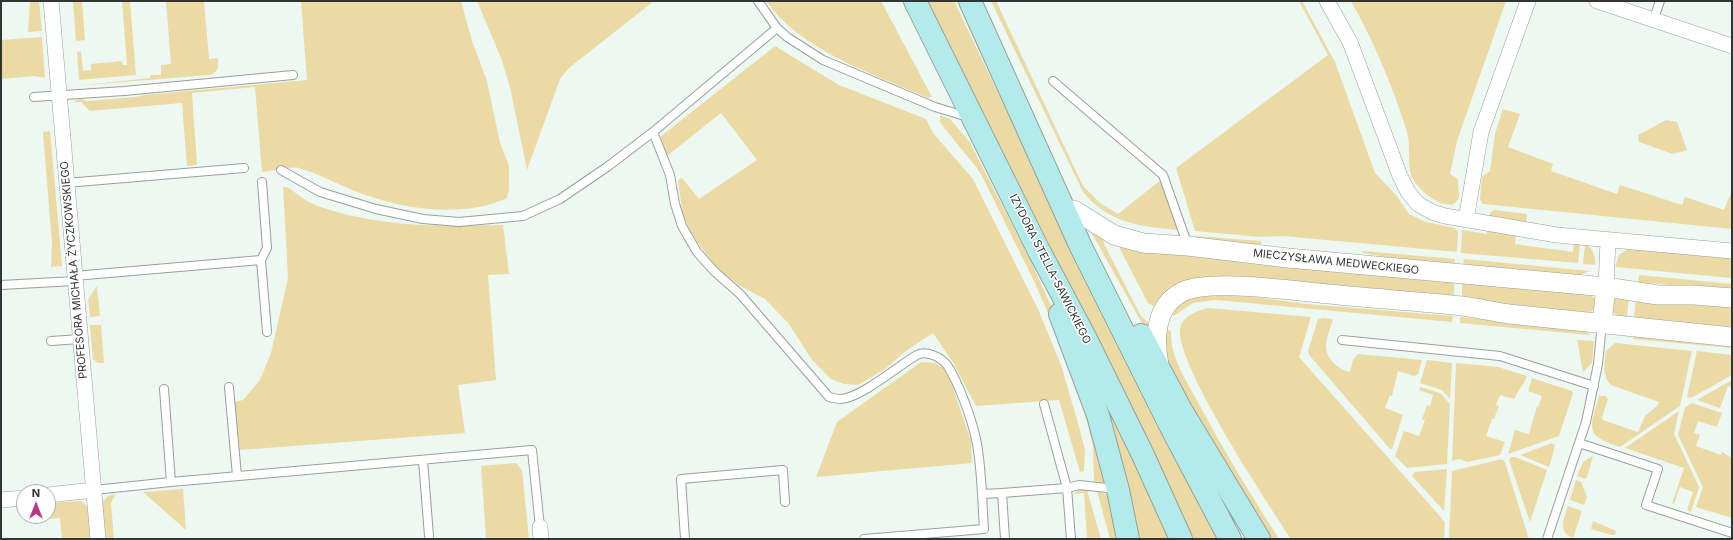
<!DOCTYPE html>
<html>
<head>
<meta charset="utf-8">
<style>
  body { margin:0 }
  #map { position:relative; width:1733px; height:540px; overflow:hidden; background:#edf8f2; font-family:Inter,sans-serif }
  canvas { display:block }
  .frame { position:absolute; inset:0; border:2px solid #313533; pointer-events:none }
  .north { position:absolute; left:16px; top:484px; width:40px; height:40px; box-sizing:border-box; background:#fff; border:1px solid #adaead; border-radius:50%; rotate:0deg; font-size:11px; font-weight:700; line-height:16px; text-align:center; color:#313533 }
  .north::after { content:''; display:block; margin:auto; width:14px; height:18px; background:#ba3984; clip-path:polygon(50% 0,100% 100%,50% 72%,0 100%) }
</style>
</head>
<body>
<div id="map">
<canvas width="1733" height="540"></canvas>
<div class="frame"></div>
<div class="north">N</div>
</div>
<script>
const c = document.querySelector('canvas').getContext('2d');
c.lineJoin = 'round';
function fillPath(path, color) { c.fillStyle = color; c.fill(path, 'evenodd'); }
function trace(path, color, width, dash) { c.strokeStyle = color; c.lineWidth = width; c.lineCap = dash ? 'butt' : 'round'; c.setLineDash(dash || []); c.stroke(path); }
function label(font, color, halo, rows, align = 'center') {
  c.font = font + ' Inter,sans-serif'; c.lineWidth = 3; c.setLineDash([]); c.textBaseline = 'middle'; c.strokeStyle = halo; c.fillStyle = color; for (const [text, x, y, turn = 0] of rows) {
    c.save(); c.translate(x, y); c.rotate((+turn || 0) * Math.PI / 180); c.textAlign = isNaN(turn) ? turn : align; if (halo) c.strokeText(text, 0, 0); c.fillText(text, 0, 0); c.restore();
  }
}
fillPath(new Path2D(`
  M39 1 42 31 28 32 30 2Z
  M73 1H82L85 40 76 41Z
  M122 1H130L136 75 79 80 77 52 81 51 83 71 91 70V64L122 61 123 65H127Z
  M166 1H204L209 59 218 58C219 67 218 73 209 75L74 86 150 78V75H161V65L171 64Z
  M301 1H461L472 41 487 81 500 143 509 166V190L507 198C463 219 400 209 355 191 337 184 317 173 299 168 291 166 271 171 262 172L255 87 192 93 197 165 187 166 182 103 90 111 81 102H75V100L81 99 87 101 135 97 144 95 307 80Z
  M477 1H654L569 68 560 79 527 170 510 87 501 58Z
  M766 1H881L932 97 928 98C874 74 801 51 766 1Z
  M926 1H954L1092 289 1220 539H1190L1073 293Z
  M991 1H996L1083 186 1100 203 1118 214 1162 179 1178 225V230C1139 226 1110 224 1083 192Z
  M1299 1H1302L1335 62 1375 173 1396 195 1409 214 1426 222 1455 228 1458 232 1457 252 1283 236 1260 237 1195 231 1176 168 1328 55Z
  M1351 1H1506L1457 141 1450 174 1458 179 1459 198 1454 204C1438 208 1416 188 1411 175 1407 162 1411 146 1407 132 1393 87 1374 42 1351 1Z
  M42 37 45 78 34 76 1 79V40Z
  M775 46 839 85 926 119 933 133 973 179 1038 309 1061 365 1078 423 1085 450 1084 471 1080 472 1059 400 976 406 952 361 933 333 907 350 885 369 858 385 844 384 831 379 812 360 789 324 765 299 740 286 715 266 694 237 683 216 678 180 682 178 699 199 757 160 721 113 667 156 660 137Z
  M1503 109 1520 114 1508 147 1553 164 1551 171 1617 194 1620 185 1682 205 1685 197 1724 210 1732 190V229L1483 204 1480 199 1482 177 1490 171 1495 134Z
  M940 115 950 119 969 141 1030 259 1051 306 1083 391 1106 483 1094 481 1093 446 1082 403 1060 341 1035 283 982 176 976 167 942 125 940 121Z
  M1666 120 1677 122 1687 150 1673 154 1639 142 1638 135Z
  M50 131 62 265V266L51 267 52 244 43 132Z
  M283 187H287C295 192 305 201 315 205 376 227 439 227 503 225L509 274 488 275 496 380 458 385 465 433 240 450 234 402 243 400 260 380 271 353 288 278Z
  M1494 210 1527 214 1526 224 1489 218 1490 213Z
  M1090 230 1103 238 1104 244 1141 316 1150 324 1148 334Z
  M1462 230 1487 234V230L1516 235 1515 244 1573 252 1574 243H1580L1578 263 1461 253Z
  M1196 236 1261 241V244L1252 245 1199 241Z
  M1120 243 1147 250 1205 258 1454 281V302L1212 279 1157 308 1148 303 1120 249Z
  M1585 244C1593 248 1596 256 1595 265L1583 264Z
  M1628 249 1732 257V278L1615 267 1619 255Z
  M1363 251 1455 259V265L1392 258 1363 253Z
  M1464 259 1590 271 1578 276 1463 265Z
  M1639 275 1732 284V291L1638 282Z
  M1462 281 1589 293 1596 300C1595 308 1595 311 1587 313L1462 302Z
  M97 286 100 316 90 317 88 299Z
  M1224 293 1307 304 1453 316 1452 322 1216 300 1193 303 1174 316 1170 313 1187 298Z
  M1629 296 1627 317 1619 316 1612 312 1613 300 1616 297Z
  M1636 297 1732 306V327L1634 318Z
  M1208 308 1311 317 1299 357 1445 522 1444 539H1291C1268 504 1176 365 1180 329 1182 316 1197 311 1208 308Z
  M1460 317 1571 327 1586 331 1590 335 1460 323Z
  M1323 318 1333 319C1331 327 1326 338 1326 346 1326 359 1339 370 1350 372L1353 360 1358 354 1422 360 1418 374 1414 376 1398 371 1392 396 1390 395 1385 408 1403 415 1392 449H1390L1310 356 1308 351 1318 319Z
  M90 325H101L104 363H98L93 359Z
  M1163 328 1171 331C1170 358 1187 381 1199 404 1224 451 1251 495 1279 539H1269L1214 449 1168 363Z
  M1633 333 1732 342V348L1633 339Z
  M1577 340 1594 341 1592 363 1583 372Z
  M1615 343 1692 351 1680 406 1620 447C1584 435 1590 429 1599 396H1606L1608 399 1602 417 1603 420 1638 432 1645 416 1657 406 1659 402 1611 385C1601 375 1605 364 1606 351Z
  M1697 351 1732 355V375L1691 398 1687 397Z
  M1427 360 1452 363 1450 399 1442 390 1420 383Z
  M921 362 935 363 944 369 951 382 971 441 972 463 816 477 837 422Z
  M1456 363 1498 367 1527 376C1524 385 1518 390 1514 399L1500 395 1496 405 1499 406 1494 419H1492L1486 436 1505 442 1500 455 1467 462 1459 459 1452 461Z
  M1532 378 1572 391 1573 393 1559 436 1508 454 1515 430 1529 434 1537 406 1538 407 1542 396 1528 391Z
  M1732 380V387L1728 386 1720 408 1697 400Z
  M1420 387 1440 393 1450 404 1447 464 1407 468 1395 456 1404 431 1419 436 1425 420 1422 419 1427 405 1430 406 1433 395 1419 390Z
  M1102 392 1171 539H1139Z
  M1692 403 1722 413 1717 427 1698 421 1694 433 1700 435 1696 446 1721 455 1722 452 1732 458V518L1696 507 1703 487 1678 435 1685 407Z
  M1679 411 1674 434 1699 487 1691 512 1687 510 1693 492 1680 487 1674 504 1672 503 1684 468 1625 448Z
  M1552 443 1555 446 1549 467 1520 455Z
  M1593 456 1587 477 1585 479 1577 476 1583 462Z
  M1511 457H1515L1547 470 1530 522 1509 460Z
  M1502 459 1505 462 1529 539H1449L1452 471Z
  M516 463 522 470 529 539H486L481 466Z
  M1447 469 1444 511 1412 476 1415 472Z
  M1576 480 1581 482 1587 497 1584 505 1570 500Z
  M183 489 186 530 143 492Z
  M1078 490H1087L1101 539H1087L1084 493 1074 494Z
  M1097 491 1108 495 1116 539H1110Z
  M116 494 111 503 114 539H105L102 503 108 496Z
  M81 501 87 506 90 539H62L60 518 31 521V516H48V503Z
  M1568 506 1582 511 1573 538C1557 532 1564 518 1568 506Z
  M1593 521 1616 531 1615 535H1611L1591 529Z`), '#ebdaa4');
const service = new Path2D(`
  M758 1 777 28 787 37 823 60 935 107 968 117
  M1653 21 1660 1
  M1053 81 1163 175 1188 246
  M34 97 124 91 293 75
  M653 132 670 175 675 204 682 226 697 252 714 271 740 294 829 397C833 398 837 399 841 399 861 398 899 365 917 355 926 350 941 357 947 365 959 383 973 422 977 444 982 472 982 501 984 529L864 539
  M281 170 320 192 376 209 423 219 459 222 523 216 560 199 607 167 653 132 777 28
  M66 183 244 168
  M261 260 267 332
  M74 276 261 260 267 248 262 182
  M1 285 75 281
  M1342 340 1500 356 1594 386
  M51 341 80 339
  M229 387 237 476
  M164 389 171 482
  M1044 404 1067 488 1079 485 1117 489
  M1579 443 1658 469 1646 505 1732 533
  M423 460 429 536
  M94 490 171 482 532 450 540 527
  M982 494 1002 493
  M685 539 681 479 783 470 785 502
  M1005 539 1002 493 1067 488 1071 539
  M1547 539 1586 422 1598 364 1602 323`);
const minor = new Path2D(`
  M51 1 98 539
  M1327 1 1350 42 1400 176 1408 192 1418 204 1432 212 1445 216 1557 235 1732 251
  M1597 1 1732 46
  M1466 220 1481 132 1528 1
  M1606 287 1608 240
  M48 495 94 490
  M1 500 24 498
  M540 527 541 539`);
const tertiary = new Path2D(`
  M1074 210 1114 235 1143 243 1188 246 1288 258 1606 287 1658 295H1694L1732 298
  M1602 323 1606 287
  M1159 365C1154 338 1155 306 1182 292 1208 279 1287 290 1319 293 1366 298 1414 301 1462 306 1478 308 1494 312 1509 314 1584 322 1658 330 1732 337`);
const secondary = new Path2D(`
  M915 1 1038 249 1086 339 1143 455 1181 539
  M970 1 1081 247 1170 425 1230 539
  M1060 314 1098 415 1118 490 1128 539
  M1141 335 1181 410 1259 539`);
trace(service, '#97a19b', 10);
trace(minor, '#97a19b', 16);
trace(tertiary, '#97a19b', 20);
trace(secondary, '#97a19b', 24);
trace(service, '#fff', 8);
trace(minor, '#fff', 15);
trace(tertiary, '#fff', 19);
trace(secondary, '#b3eaea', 22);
label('11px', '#313533', '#fff', [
  ["MIECZYSŁAWA MEDWECKIEGO",1336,262,6],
  ["IZYDORA STELLA-SAWICKIEGO",1050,269,63],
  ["PROFESORA MICHAŁA ŻYCZKOWSKIEGO",74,270,-95]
]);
</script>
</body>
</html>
